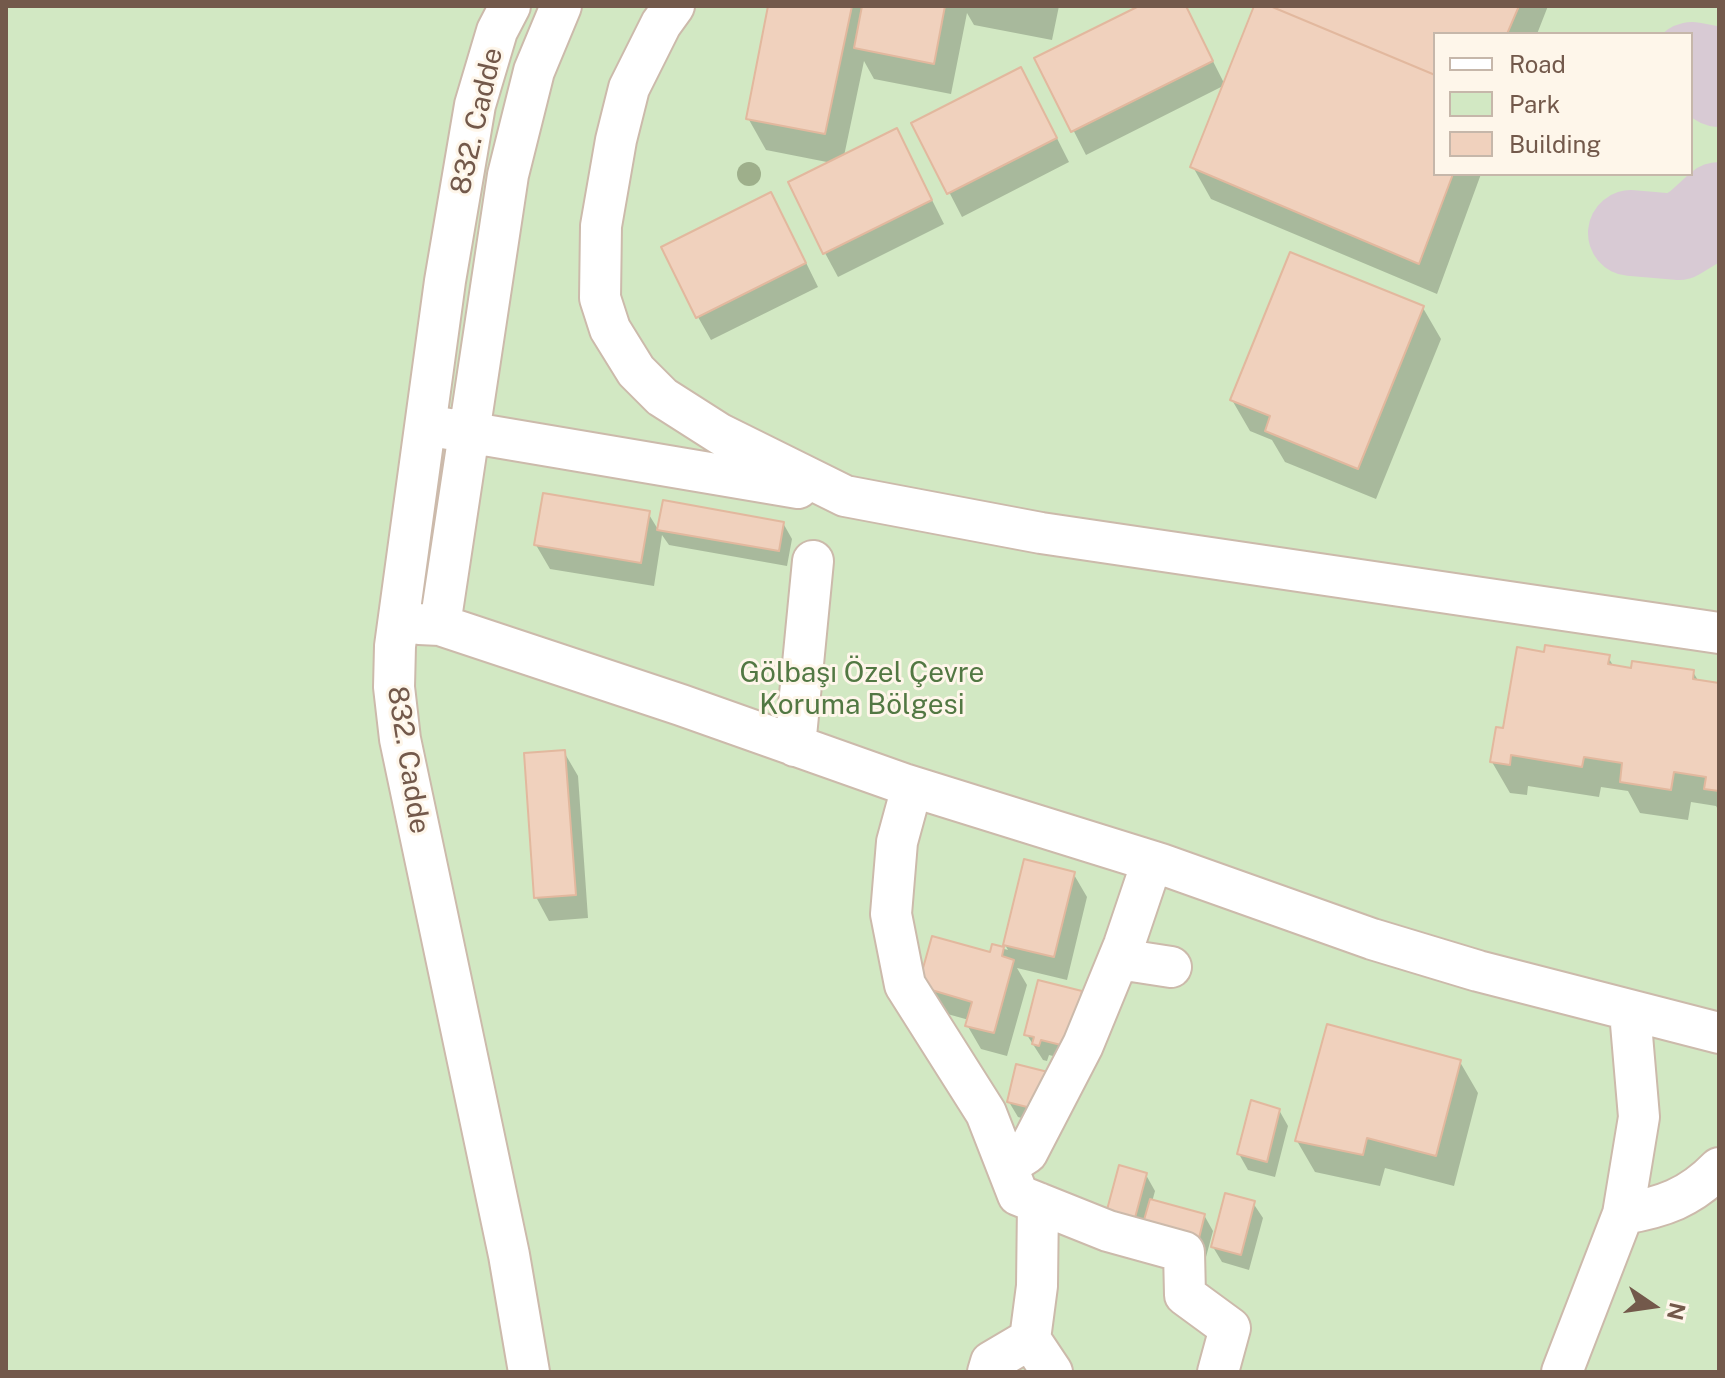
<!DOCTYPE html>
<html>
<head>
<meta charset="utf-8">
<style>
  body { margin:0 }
  #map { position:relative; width:1725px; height:1378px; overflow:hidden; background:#fbf2e4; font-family:"Public Sans",sans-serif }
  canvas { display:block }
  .frame { position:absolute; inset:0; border:8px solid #73594b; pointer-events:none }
  .legend { position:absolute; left:1433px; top:32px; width:260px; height:144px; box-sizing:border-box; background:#fef6ea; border:2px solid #c6b7aa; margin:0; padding:10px 14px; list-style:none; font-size:24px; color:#73594b }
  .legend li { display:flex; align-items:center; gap:16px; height:40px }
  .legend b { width:40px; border:2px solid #c6b7aa }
  .north { position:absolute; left:1613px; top:1266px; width:80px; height:80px; -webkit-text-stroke:6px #fef6ea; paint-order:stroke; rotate:103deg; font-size:22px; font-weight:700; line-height:32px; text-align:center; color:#73594b }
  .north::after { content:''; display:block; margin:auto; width:28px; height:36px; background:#73594b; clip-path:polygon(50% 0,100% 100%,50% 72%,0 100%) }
</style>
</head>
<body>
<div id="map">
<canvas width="1725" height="1378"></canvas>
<div class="frame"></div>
<ul class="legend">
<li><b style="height:10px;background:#fff"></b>Road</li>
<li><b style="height:22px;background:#d2e8c3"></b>Park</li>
<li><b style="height:22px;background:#f0d1bd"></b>Building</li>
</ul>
<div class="north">N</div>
</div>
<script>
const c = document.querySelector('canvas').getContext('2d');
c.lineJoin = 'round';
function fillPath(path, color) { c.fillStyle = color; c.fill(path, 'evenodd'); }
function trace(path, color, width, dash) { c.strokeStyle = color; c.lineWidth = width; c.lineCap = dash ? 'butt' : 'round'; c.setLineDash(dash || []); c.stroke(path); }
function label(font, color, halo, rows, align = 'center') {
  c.font = font + ' "Public Sans",sans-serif'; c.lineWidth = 6; c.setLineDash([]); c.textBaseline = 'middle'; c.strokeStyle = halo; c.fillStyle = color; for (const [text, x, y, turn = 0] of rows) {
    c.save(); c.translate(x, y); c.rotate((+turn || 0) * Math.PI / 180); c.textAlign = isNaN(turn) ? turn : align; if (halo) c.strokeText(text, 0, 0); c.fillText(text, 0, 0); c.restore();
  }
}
fillPath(new Path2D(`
  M6 6H1719V1372H6ZM1435 34H1691V174H1435Z`), '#d2e8c3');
fillPath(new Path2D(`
  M770 6H1059L1052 40 974 25 967 13 951 94 874 79 864 61 844 156 909 154 944 224 838 277 825 253 832 163 766 150 748 118Z
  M1143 6H1185L1225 85 1086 155 1037 59Z
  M1257 6H1548L1537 34H1435V174H1481L1437 294 1211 199 1193 167Z
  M1034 93 1069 162 962 217 914 124Z
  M784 218 818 287 711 340 698 317Z
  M1423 308 1441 339 1376 499 1285 462 1272 440 1250 431 1232 400Z
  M664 502 783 523 792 539 787 566 669 545 662 535 654 586 550 569 536 545 648 513 659 531Z
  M1546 654 1608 657 1614 667 1693 672 1699 682 1719 685V811L1716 806 1691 802 1688 820 1640 813 1628 791 1601 787 1599 797 1528 786 1527 795 1510 793 1492 762 1505 731Z
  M564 752 578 776 588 918 549 921 536 897Z
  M1073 873 1087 897 1067 980 1017 968 1027 985 1007 1056 981 1049 967 1025 969 1020 933 1010 920 986 991 955 993 946 1008 950 1005 945Z
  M1081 993 1090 1008 1077 1062 1049 1055 1047 1061 1043 1060 1027 1035Z
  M1460 1062 1478 1093 1454 1186 1385 1168 1380 1186 1315 1172 1297 1141Z
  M1018 1067 1048 1125 1018 1117 1009 1102Z
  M1279 1110 1288 1126 1275 1177 1248 1170 1239 1154Z
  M1121 1168 1146 1175 1155 1191 1152 1202 1204 1215 1213 1231 1206 1257 1154 1242 1141 1244Z
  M1253 1203 1263 1218 1249 1270 1222 1262 1213 1247Z`), '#0003');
trace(new Path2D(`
  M1719 70 1692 65 1719 84
  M1631 233 1678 237 1696 226 1719 205`), '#d8cad4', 86);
const building = new Path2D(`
  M768 6H852L825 134 746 119Z
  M862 6H945L934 64 854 48Z
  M1139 6H1186L1213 61 1071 132 1034 58Z
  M1254 6H1270L1435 75V174H1453L1419 264 1190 167Z
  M1270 6H1519L1507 34H1435V75Z
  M1021 67 1057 138 947 194 911 123Z
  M897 128 932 200 823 254 788 182Z
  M771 192 806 263 696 318 661 247Z
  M1290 252 1424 306 1358 469 1265 431 1270 416 1230 400Z
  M543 493 650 511 641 563 534 545Z
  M663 500 784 522 779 551 657 530Z
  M1545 645 1610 655 1608 664 1631 668 1632 661 1694 670 1693 679 1719 683V791L1704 789 1706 777 1674 772 1671 790 1620 782 1622 763 1584 757 1582 767 1511 755 1510 765 1490 762 1496 727 1503 728 1517 647 1544 652Z
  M565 750 576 895 534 898 524 753Z
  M1024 859 1075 872 1054 957 1003 945Z
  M932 936 990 952 992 944 1004 947 1002 956 1014 960 994 1033 965 1026 972 1002 918 986Z
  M1038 980 1082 991 1069 1047 1041 1040 1039 1046 1032 1044 1034 1037 1024 1035Z
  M1327 1024 1461 1060 1436 1156 1367 1138 1363 1155 1295 1141Z
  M1016 1064 1048 1072 1039 1110 1007 1102Z
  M1251 1100 1280 1109 1267 1162 1237 1154Z
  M1119 1165 1147 1173 1132 1229 1104 1221Z
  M1225 1193 1255 1201 1241 1255 1211 1247Z
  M1150 1199 1205 1214 1198 1242 1142 1227Z`);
fillPath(building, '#f0d1bd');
trace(building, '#e2b89e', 2);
const minor = new Path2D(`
  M510 6 497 31 475 105 445 281 395 646 394 687 400 739 509 1255 529 1372
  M674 6 661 24 629 88 616 140 601 226 600 298 610 329 636 371 662 397 720 434 845 496 1041 533 1719 633
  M443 428 798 488
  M419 624 440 625 681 705 904 784 1161 864 1372 939 1478 971 1719 1033
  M440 625 508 175 534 71 561 6
  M795 746 813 561
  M912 787 897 842 891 914 905 985 986 1113 1018 1195 1108 1231 1184 1252 1185 1295 1230 1328 1218 1372
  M1119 959 1171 967
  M1007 1166 1027 1153 1083 1045 1124 945 1152 862
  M1623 1214C1663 1207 1690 1198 1719 1168
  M1030 1339 1052 1372
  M988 1372 991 1362 1030 1339 1037 1286 1038 1203
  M1562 1372 1623 1214 1639 1117 1630 1012`);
trace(minor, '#ccbaab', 44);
trace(minor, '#fff', 40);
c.fillStyle = '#9eaf8b';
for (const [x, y] of [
  [749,174]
]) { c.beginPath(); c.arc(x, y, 12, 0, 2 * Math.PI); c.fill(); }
label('28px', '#73594b', '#fef6ea', [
  ["832. Cadde",477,121,-77],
  ["832. Cadde",408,760,81]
]);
label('28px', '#527843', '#fef6ea', [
  ["Gölbaşı Özel Çevre",862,673],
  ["Koruma Bölgesi",862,705]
]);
</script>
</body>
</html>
